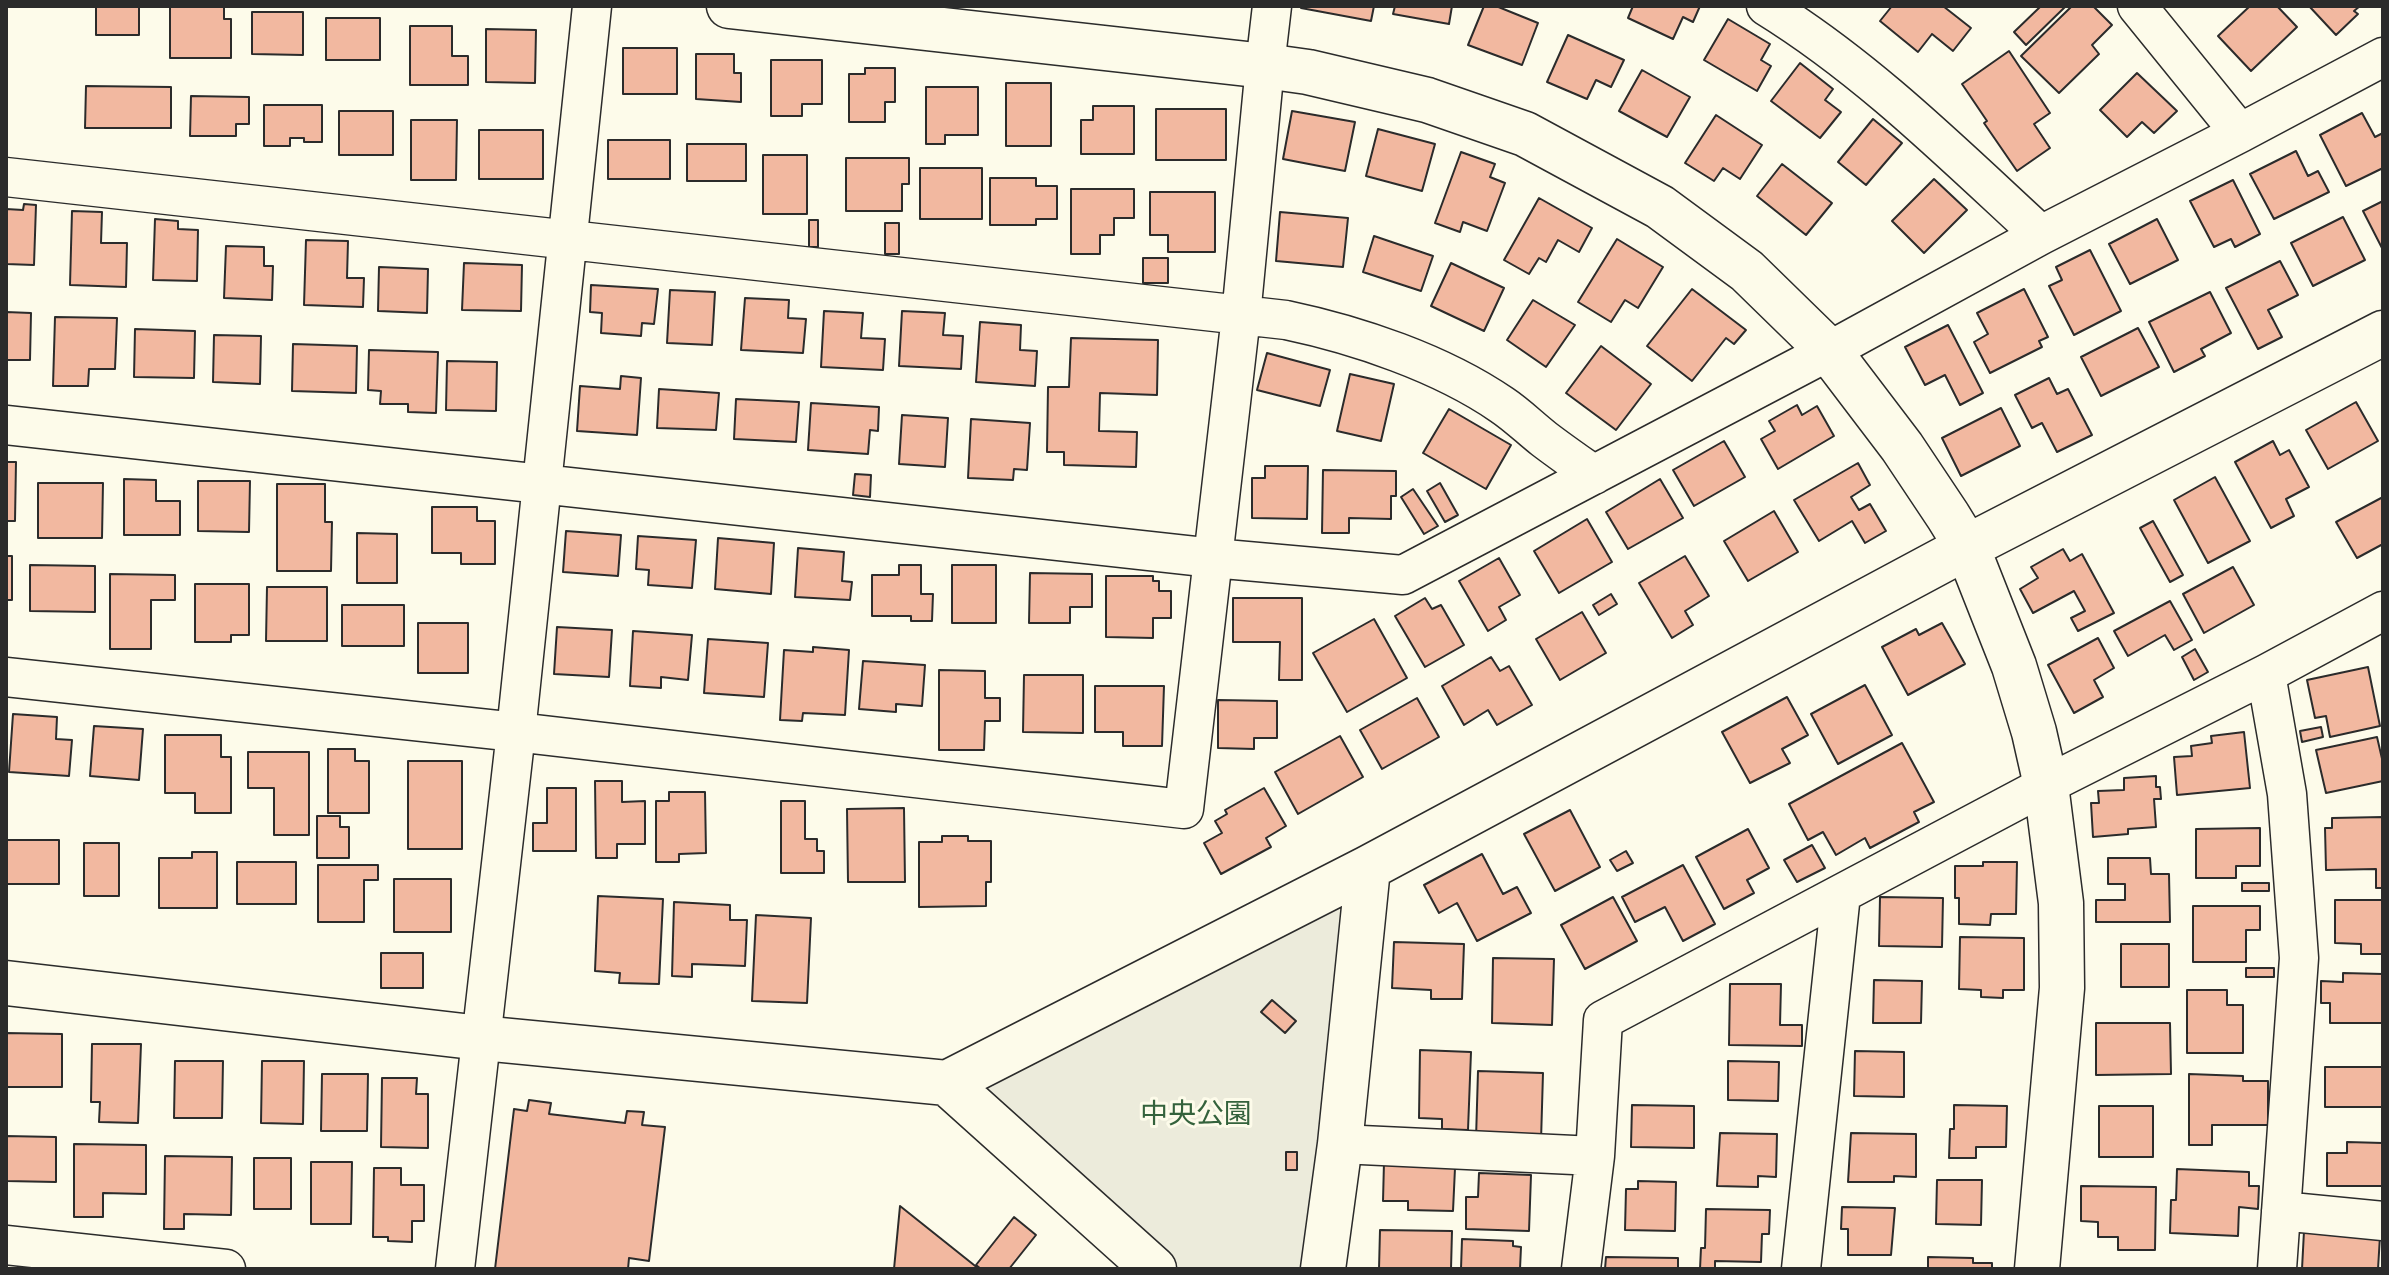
<!DOCTYPE html>
<html>
<head>
<meta charset="utf-8">
<style>
  body { margin:0 }
  #map { position:relative; width:2389px; height:1275px; overflow:hidden; background:#fdfbea; font-family:Quicksand,sans-serif }
  canvas { display:block }
  .frame { position:absolute; inset:0; border:8px solid #2b2b2b; pointer-events:none }
</style>
</head>
<body>
<div id="map">
<canvas width="2389" height="1275"></canvas>
<div class="frame"></div>
</div>
<script>
const c = document.querySelector('canvas').getContext('2d');
c.lineJoin = 'round';
function fillPath(path, color) { c.fillStyle = color; c.fill(path, 'evenodd'); }
function trace(path, color, width, dash) { c.strokeStyle = color; c.lineWidth = width; c.lineCap = dash ? 'butt' : 'round'; c.setLineDash(dash || []); c.stroke(path); }
function label(font, color, halo, rows, align = 'center') {
  c.font = font + ' Quicksand,"Noto Sans JP",sans-serif'; c.lineWidth = 6; c.setLineDash([]); c.textBaseline = 'middle'; c.strokeStyle = halo; c.fillStyle = color; for (const [text, x, y, turn = 0] of rows) {
    c.save(); c.translate(x, y); c.rotate((+turn || 0) * Math.PI / 180); c.textAlign = isNaN(turn) ? turn : align; if (halo) c.strokeText(text, 0, 0); c.fillText(text, 0, 0); c.restore();
  }
}
const green = new Path2D(`
  M1368 868 1321 1269H1154L947 1083Z`);
fillPath(green, '#ecebdb');
trace(green, '#74746e', 2);
const building = new Path2D(`
  M96 6H139V35H96Z
  M178 6H224V19H231V58H170V7Z
  M1302 6H1374L1371 21 1301 8Z
  M1395 6H1452L1449 24 1393 14Z
  M1484 6H1496L1538 23 1522 65 1468 45Z
  M1633 6H1700L1693 22 1683 17 1673 39 1628 18Z
  M1892 6H1943L1971 28 1953 51 1932 34 1918 52 1880 21Z
  M2041 6H2066L2026 45 2014 32Z
  M2072 6H2093L2112 25 2092 45 2099 54 2059 93 2021 56Z
  M2250 6H2277L2297 27 2251 71 2218 36Z
  M2309 6H2360L2354 11 2358 14 2336 35Z
  M252 12H303V55L252 54Z
  M326 18H380V60H326Z
  M1728 19 1770 44 1761 60 1771 66 1757 91 1704 60Z
  M410 26H452V56H468V85H410Z
  M486 29 536 30 535 83 486 82Z
  M1568 35 1624 60 1611 87 1596 80 1587 99 1547 82Z
  M623 48H677V94H623Z
  M2009 51 2050 113 2034 124 2050 148 2017 171 1984 123 1987 121 1962 84Z
  M696 54H734V73H741V102L696 99Z
  M771 60H822V104H802V116H771Z
  M1800 63 1833 89 1825 100 1841 112 1820 138 1771 101Z
  M865 68H895V102H885V122H849V74H865Z
  M1642 70 1690 97 1667 137 1619 111Z
  M2137 73 2177 111 2154 133 2142 122 2127 137 2100 110Z
  M1006 83H1051V146H1006Z
  M86 86 171 87V128H85Z
  M926 87H978V135H945V144H926Z
  M191 96 249 97V124H236V136H190Z
  M264 105H322V142H304V138H290V146H264Z
  M1093 106H1134V154H1081V120H1093Z
  M1156 109H1226V160H1156Z
  M339 111H393V155H339Z
  M1292 111 1355 122 1345 171 1283 159Z
  M2362 113 2375 137 2383 133V168L2346 186 2320 135Z
  M1716 115 1762 145 1740 179 1723 168 1714 181 1685 163Z
  M1873 119 1902 143 1866 185 1838 162Z
  M411 120H457L456 180H411Z
  M1378 129 1435 144 1422 191 1366 176Z
  M479 130H543V179H479Z
  M608 140H670V179H608Z
  M687 144H746V181H687Z
  M2296 151 2308 176 2318 171 2329 192 2274 219 2250 174Z
  M1461 152 1495 164 1490 177 1505 183 1487 231 1463 222 1460 232 1435 223Z
  M763 155H807V214H763Z
  M846 158H909V184H902V211H846Z
  M1782 164 1832 203 1806 235 1757 196Z
  M920 168H982V219H920Z
  M990 178H1036V186H1057V219H1036V225H990Z
  M1934 179 1967 210 1924 253 1892 221Z
  M2233 180 2260 234 2235 247 2231 239 2214 247 2190 201Z
  M1071 189H1134V218H1114V235H1100V254H1071Z
  M1150 192H1215V252H1168V235H1150Z
  M1539 198 1592 228 1579 252 1558 240 1546 262 1539 258 1529 274 1504 260Z
  M2383 201V250L2363 211Z
  M24 204 36 205 34 265 6 264V209L23 210Z
  M72 211 102 212 101 243H127L126 287 70 285Z
  M1280 212 1348 218 1343 267 1276 261Z
  M2343 217 2365 260 2313 286 2291 243Z
  M155 219 178 221V229L198 230 197 281 153 280Z
  M2157 219 2178 260 2130 284 2109 244Z
  M809 220H818V247H809Z
  M885 223H899V254H885Z
  M1374 236 1433 256 1421 291 1363 272Z
  M1617 239 1663 267 1638 308 1625 300 1611 322 1578 302Z
  M306 240 348 241 347 278H364L363 307 304 305Z
  M226 246 264 247V266H273L272 300 224 298Z
  M2090 250 2121 311 2074 335 2049 286 2062 280 2056 267Z
  M1143 258H1168V283H1143Z
  M2280 261 2298 295 2268 310 2282 337 2258 349 2226 288Z
  M464 263 522 265 521 311 462 310Z
  M1451 263 1504 288 1484 331 1431 306Z
  M379 267 428 269 427 313 378 311Z
  M591 285 658 289 654 324 642 323 641 336 601 333 602 313 590 312Z
  M1692 289 1746 330 1734 344 1726 338 1692 381 1647 346Z
  M2024 289 2048 337 2039 341 2042 347 1990 373 1974 342 1988 334 1977 313Z
  M670 290 715 292 712 345 667 343Z
  M2210 292 2231 333 2201 349 2205 356 2174 372 2149 322Z
  M745 298 789 300 788 318 806 319 803 353 741 350Z
  M1533 300 1575 325 1546 367 1507 340Z
  M824 311 863 313 861 338 885 339 883 370 821 367Z
  M902 311 945 313 943 335 963 336 961 369 899 366Z
  M6 312 31 313 30 360H6Z
  M55 317 117 318 115 369H89L88 386H53Z
  M980 322 1021 325 1020 350 1037 351 1035 386 976 382Z
  M1948 325 1983 393 1960 405 1945 375 1925 385 1905 347Z
  M2138 328 2159 367 2101 396 2081 357Z
  M135 329 195 331 194 378 134 377Z
  M214 335 261 336 260 384 213 382Z
  M1071 338 1158 340 1157 395 1100 393 1099 431 1137 432 1136 467 1064 465V452H1047L1048 387H1069Z
  M293 344 357 346 356 393 292 391Z
  M1601 346 1651 384 1616 430 1566 393Z
  M369 350 438 352 436 413 408 412V404H380L381 391 368 390Z
  M1267 353 1330 370 1320 406 1257 390Z
  M447 361 497 362 496 411 446 410Z
  M1350 374 1394 384 1381 441 1337 431Z
  M621 376 641 378 637 435 577 431 580 386 620 389Z
  M2049 378 2057 394 2068 389 2092 435 2057 452 2042 423 2032 428 2015 395Z
  M659 389 719 393 716 430 657 428Z
  M736 399 799 402 796 442 734 439Z
  M2356 402 2378 441 2328 469 2306 430Z
  M811 403 879 407 878 431 870 430 868 454 808 450Z
  M1797 405 1802 415 1817 406 1834 436 1778 469 1761 439 1775 431 1769 421Z
  M2001 408 2020 446 1961 476 1942 438Z
  M1449 409 1511 445 1486 489 1423 453Z
  M902 415 948 418 945 467 899 464Z
  M971 419 1030 423 1027 470 1014 469 1013 480 968 478Z
  M1724 441 1745 477 1694 506 1673 470Z
  M2273 441 2280 455 2289 450 2309 487 2286 499 2294 516 2271 528 2235 462Z
  M6 462H16L15 521H6Z
  M1858 463 1870 485 1851 497 1859 510 1870 504 1886 531 1865 543 1852 521 1819 541 1794 500Z
  M1265 466H1308L1307 519 1252 518V478H1265Z
  M1323 470 1396 471V496H1391V519L1349 518V533H1322Z
  M855 474 871 475 870 497 853 495Z
  M2215 477 2250 541 2208 563 2174 500Z
  M124 479 156 480V501H180V535H124Z
  M1660 479 1683 518 1628 549 1606 512Z
  M198 481H250L249 532 198 531Z
  M38 483H103L102 538H38Z
  M1440 483 1458 515 1445 522 1427 491Z
  M277 484H325V522H332L331 571H277Z
  M1413 489 1438 526 1424 534 1401 497Z
  M2383 497V544L2357 558 2336 522Z
  M432 507H477V521H495V564H461V553H432Z
  M1774 511 1798 552 1748 581 1724 541Z
  M1587 519 1612 562 1559 593 1534 551Z
  M2153 521 2183 575 2170 582 2140 528Z
  M566 531 621 535 618 576 563 572Z
  M357 533 397 534V583H357Z
  M638 536 696 540 692 588 648 585 649 570 636 569Z
  M718 538 774 543 771 594 715 589Z
  M798 548 844 552 842 581 852 582 850 600 795 597Z
  M2063 549 2070 561 2082 554 2114 613 2078 631 2071 618 2085 611 2074 591 2033 613 2020 589 2038 578 2031 567Z
  M6 556H12V600H6Z
  M1685 556 1709 596 1685 611 1693 625 1672 638 1639 583Z
  M1499 558 1520 595 1499 607 1506 620 1488 631 1459 581Z
  M30 565 95 566V612L30 611Z
  M899 565H921V594H933L932 621H911V616H872V575H899Z
  M952 565H996V623H952Z
  M2233 567 2254 605 2204 633 2183 594Z
  M1030 573 1092 574V607H1070V623H1029Z
  M110 574 175 575V600H151V649H110Z
  M1106 576H1153V581H1159V591H1171V618H1153V638L1106 637Z
  M195 584H249V635H231V642H195Z
  M267 587H327V641H266Z
  M1611 594 1617 604 1599 615 1593 605Z
  M1233 598H1302V680H1279L1280 642H1233Z
  M1425 598 1432 609 1441 605 1464 645 1425 667 1395 616Z
  M2170 601 2192 640 2174 650 2165 635 2128 656 2114 631Z
  M342 605H404V646H342Z
  M1582 612 1606 653 1560 680 1536 639Z
  M1374 619 1407 678 1347 712 1313 653Z
  M418 623H468V673H418Z
  M1942 623 1965 664 1908 695 1882 647 1916 629 1919 635Z
  M557 627 612 630 609 677 554 674Z
  M633 631 692 635 688 680 661 677V688L630 686Z
  M2098 638 2114 668 2094 680 2103 697 2074 713 2048 665Z
  M708 639 768 643 764 697 704 693Z
  M813 647 849 650 845 715 803 713 802 721 780 720 784 650 813 652Z
  M2195 649 2208 672 2194 680 2182 657Z
  M1491 657 1500 671 1509 666 1532 705 1497 725 1488 710 1464 725 1442 686Z
  M863 661 925 665 922 706 896 704V712L859 709Z
  M2368 667 2380 726 2330 737 2326 716 2315 718 2307 680Z
  M939 670 985 671V698H1000V721H985L984 750H939Z
  M1024 675H1083V733L1023 732Z
  M1865 685 1892 735 1838 764 1811 714Z
  M1095 686H1164L1162 746H1123V732H1095Z
  M1787 697 1808 735 1782 749 1790 763 1750 783 1722 732Z
  M1417 698 1439 737 1382 769 1360 730Z
  M1218 700 1277 701V738H1254V749L1218 748Z
  M13 714 57 717 56 739 72 740 69 776 9 772Z
  M94 726 143 729 139 780 90 776Z
  M2321 727 2323 737 2302 742 2300 731Z
  M2244 732 2250 788 2177 795 2174 757 2192 756 2191 746 2212 743 2211 736Z
  M165 735H221V757H231V813H195V793H165Z
  M1340 736 1363 777 1298 814 1275 772Z
  M2377 737 2383 763V781L2326 793 2316 750Z
  M1902 743 1934 802 1914 812 1919 822 1870 848 1865 838 1836 855 1823 832 1808 840 1789 804Z
  M328 749H355V761H369V813H328Z
  M248 752H309V835H274V788H248Z
  M408 761H462V849H408Z
  M2156 776V787H2160L2161 799H2154L2156 827 2128 829V834L2093 837 2091 803H2099L2098 791 2124 790V778Z
  M595 781H622V802L645 801V844H617V858H596Z
  M547 788H576V851H533V823H547Z
  M1264 788 1286 826 1266 838 1271 847 1221 874 1204 843 1222 833 1215 821 1227 814 1225 810Z
  M669 792H705L706 853 679 854V862H656V801H669Z
  M781 801H805V839H817V851H824V873H781Z
  M904 808 905 882H848L847 809Z
  M1570 810 1600 867 1555 891 1524 834Z
  M317 816H340V827H349V858H317Z
  M2383 817V888H2376V869L2326 870 2325 828H2332V818Z
  M2260 828V866H2236V878H2196V829Z
  M1748 829 1769 868 1747 880 1754 893 1724 909 1696 857Z
  M942 836H968V841H991V882H986V906L919 907V842H942Z
  M6 840H59V884H6Z
  M84 843H119V896H84Z
  M1812 845 1825 868 1797 882 1784 860Z
  M1626 851 1633 863 1617 871 1610 860Z
  M192 852H217V908H159V858H192Z
  M1482 854 1503 894 1517 887 1531 913 1477 941 1457 903 1439 913 1424 885Z
  M2108 858H2150L2151 874H2169L2170 922H2096V900H2125V884H2108Z
  M237 862H296V904H237Z
  M1983 862H2017L2016 914H1991L1990 925 1959 924V898H1955V866H1983Z
  M318 865H378V880H364V922H318Z
  M1683 865 1715 924 1683 941 1665 907 1635 922 1622 897Z
  M394 879H451V932H394Z
  M2242 883H2269V891H2242Z
  M598 896 663 899 659 984 619 983 620 973 595 971Z
  M1613 897 1637 941 1585 969 1561 925Z
  M1880 897 1943 898 1942 947 1879 946Z
  M2335 900H2383V954H2361V944L2335 943Z
  M674 902 730 905V920H747L745 966 692 964V977L672 976Z
  M2193 906H2260V930H2246V962H2193Z
  M756 915 811 918 807 1003 752 1001Z
  M1960 937 2024 938V990H2003V998L1981 997V990L1959 989Z
  M1394 942 1464 944 1462 999H1431V990L1392 988Z
  M2121 944H2169V987H2121Z
  M381 953H423V988H381Z
  M1493 958 1554 959 1552 1025 1492 1023Z
  M2246 968H2274V977H2246Z
  M2343 973 2383 974V1023H2330V1003H2321V981L2343 982Z
  M1874 980 1922 981 1921 1023H1873Z
  M1730 984H1781L1780 1025H1802V1046L1729 1045Z
  M2187 990H2227V1005H2243V1053H2187Z
  M1272 1000 1296 1021 1285 1033 1261 1012Z
  M2096 1023H2170L2171 1074 2096 1075Z
  M6 1033 62 1034V1087H6Z
  M92 1044H141L138 1123 99 1122 100 1102H91Z
  M1420 1050 1471 1052 1468 1130 1442 1129V1119L1419 1118Z
  M1855 1051 1904 1052V1097L1854 1096Z
  M175 1061H223L222 1118H174Z
  M262 1061H304L303 1124 261 1123Z
  M1728 1061 1779 1062 1778 1101 1728 1100Z
  M2325 1067H2383V1107H2325Z
  M1478 1071 1543 1073 1541 1141 1476 1139Z
  M322 1074H368L367 1131H321Z
  M2189 1074 2243 1076V1081H2268V1125H2212V1145H2189Z
  M382 1078H417L416 1094H428V1148L381 1147Z
  M529 1100 551 1103 549 1114 625 1123 627 1111 644 1112 642 1125 665 1127 649 1261 629 1258 628 1269H495L514 1109 527 1111Z
  M1632 1105 1694 1106V1148L1631 1147Z
  M1954 1105 2007 1106 2006 1147H1976V1158H1949L1950 1129H1954Z
  M2099 1106H2153V1157H2099Z
  M1720 1133 1777 1134 1776 1177 1758 1176V1187L1717 1186Z
  M1851 1133 1916 1134V1177L1894 1176V1182H1848Z
  M6 1136 56 1137V1182L6 1181Z
  M2347 1142 2383 1143V1186H2327V1153H2347Z
  M74 1144 146 1145V1194L103 1193V1217H74Z
  M1286 1152H1297V1170H1286Z
  M165 1156 232 1157 231 1215 184 1214V1229H164Z
  M254 1158H291V1209H254Z
  M311 1162H352L351 1224H311Z
  M1384 1162 1455 1168 1453 1211 1408 1210V1201H1383Z
  M374 1168H401V1185H424V1221H412V1242L388 1241V1237H373Z
  M2177 1169 2249 1172V1186H2259L2258 1209 2239 1207 2238 1236 2170 1233 2171 1200H2176Z
  M1479 1173 1531 1175 1529 1231 1466 1229V1197H1478Z
  M1937 1180H1982L1981 1225 1936 1224Z
  M1638 1181 1676 1182 1675 1231 1625 1230 1626 1189H1638Z
  M2081 1186 2156 1187 2155 1250H2118V1237H2098V1222L2081 1221Z
  M900 1206 979 1269H894Z
  M1842 1207 1895 1208 1891 1255H1848V1229H1841Z
  M1706 1209 1770 1210 1769 1234H1762L1761 1262 1715 1261V1269H1700L1701 1248H1705Z
  M1014 1217 1036 1235 1009 1269H981L976 1265Z
  M1380 1230 1452 1231 1451 1269H1379Z
  M2304 1231 2380 1236 2378 1269H2302Z
  M1462 1239 1513 1241V1246L1521 1247 1520 1269H1461Z
  M1606 1257 1678 1258V1269H1605Z
  M1928 1257 1973 1258V1263H1992V1269H1928Z`);
fillPath(building, '#f2b8a0');
trace(building, '#2b2b2b', 2);
const street = new Path2D(`
  M1766 6C1868 69 1953 154 2041 235
  M2137 6 2240 133
  M6 177 1286 320C1357 335 1441 363 1502 405 1517 415 1530 428 1544 439 1561 452 1577 463 1594 475
  M6 425 1213 558 1403 575 1829 351 2041 235 2240 133 2383 57
  M2266 674 2287 794 2299 958 2277 1269
  M6 677 516 732 1184 809 1241 316 1265 66 1272 6
  M1340 1144 1595 1156
  M2281 1211 2383 1221
  M6 1245 226 1269
  M455 1269 516 732 592 6
  M1581 1269 1595 1156 1603 1020 2046 785 2266 674 2383 611
  M1801 1269 1841 894`);
const secondary = new Path2D(`
  M729 6 1265 66 1308 72 1427 100 1525 134 1660 207 1747 271 1829 351 1902 447 1948 516 1967 547 2014 666 2034 732 2046 785 2061 903 2062 988 2037 1269
  M6 983 481 1038 947 1083 1368 868 1967 547 2383 333
  M947 1083 1154 1269
  M1323 1269 1340 1144 1368 868`);
trace(street, '#2b2b2b', 41);
trace(secondary, '#2b2b2b', 47);
trace(street, '#fdfbea', 38);
trace(secondary, '#fdfbea', 44);
label('28px', '#34623c', '#fdfbea', [
  ["中央公園",1196,1115]
]);
</script>
</body>
</html>
